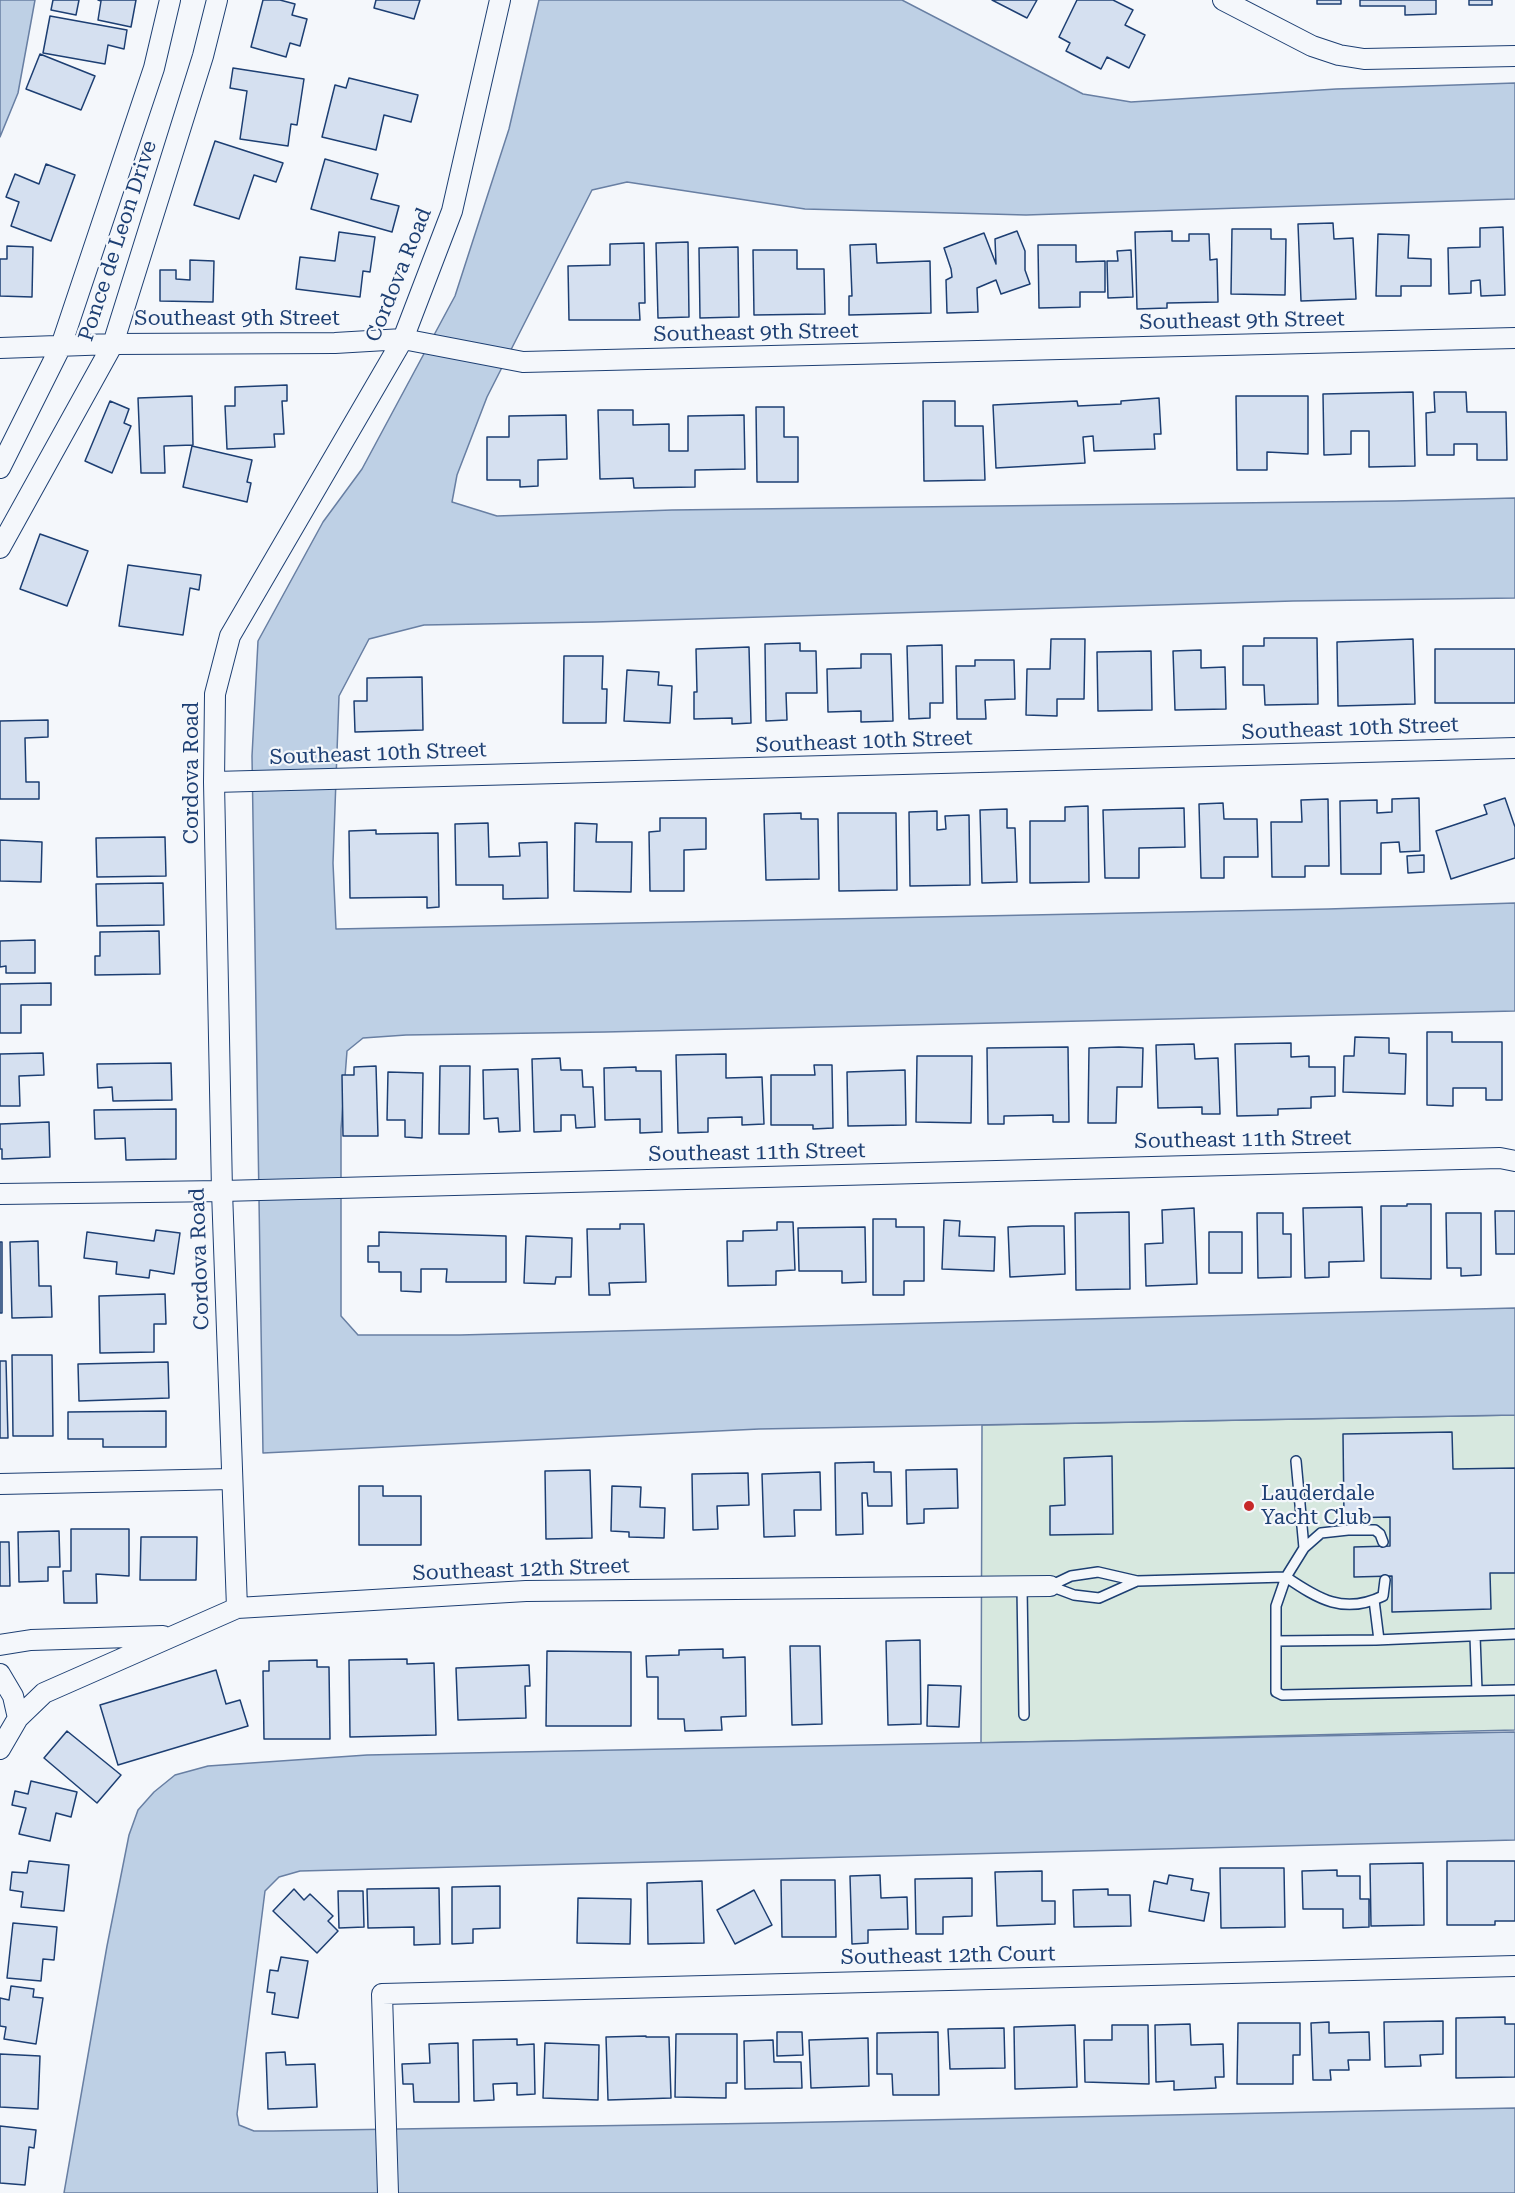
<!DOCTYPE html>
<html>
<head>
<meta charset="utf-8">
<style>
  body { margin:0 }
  canvas { display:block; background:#f4f7fb }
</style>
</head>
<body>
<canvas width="1515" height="2193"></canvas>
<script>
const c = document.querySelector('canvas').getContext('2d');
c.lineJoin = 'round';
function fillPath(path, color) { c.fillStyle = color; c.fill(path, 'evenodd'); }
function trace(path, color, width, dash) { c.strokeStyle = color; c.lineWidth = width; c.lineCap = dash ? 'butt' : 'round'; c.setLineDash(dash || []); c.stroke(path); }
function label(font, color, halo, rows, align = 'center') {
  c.font = font + ' "Roboto Serif",serif'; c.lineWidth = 4.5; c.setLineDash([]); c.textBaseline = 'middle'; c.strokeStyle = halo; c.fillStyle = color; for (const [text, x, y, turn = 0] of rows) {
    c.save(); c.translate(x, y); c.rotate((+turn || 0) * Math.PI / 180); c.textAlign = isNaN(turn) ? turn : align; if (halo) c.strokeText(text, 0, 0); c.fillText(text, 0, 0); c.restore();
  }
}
const green = new Path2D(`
  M1515 1415V1730L981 1743 982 1425Z`);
fillPath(green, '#d7e8df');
trace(green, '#687fa3', 1.5);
const water = new Path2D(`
  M0 0H35L18 93 0 137Z
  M539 0H902L1083 94 1131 102 1336 89 1515 83V199L1026 215 805 209 627 182 592 190 487 397 457 475 452 502 497 516 672 510 1395 501 1515 498V598L1293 601 595 622 424 625 369 639 339 696 333 863 336 929 1328 909 1515 903V1011L605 1032 406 1035 363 1038 347 1051 341 1129V1316L358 1335H460L1515 1308V1415L759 1429 263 1453 252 756 258 641 323 522 362 469 455 296 509 129Z
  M1515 1732V1840L300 1871 279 1877 265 1891 237 2114 239 2125 254 2131H273L774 2123 1515 2108V2193H64L107 1946 129 1835 138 1810 154 1792 175 1775 208 1766 367 1755Z`);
fillPath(water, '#bed0e5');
trace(water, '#687fa3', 1.5);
const building = new Path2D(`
  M53 0H79L76 15 51 10Z
  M98 0H136L131 27 98 20 101 1Z
  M263 0H280L295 4 292 15 307 19 300 46 290 43 286 57 251 47Z
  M376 0H420L414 19 374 8Z
  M992 0H1037L1027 18Z
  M1077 0H1113L1133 10 1125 25 1145 35 1129 68 1107 57 1101 69 1066 51 1070 43 1059 37Z
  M1317 0H1341V4H1317Z
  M1360 0H1436V14L1405 15V6H1360Z
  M1469 0H1492V5H1469Z
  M50 16 127 30 124 49 108 45 105 64 43 53Z
  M40 54 95 76 81 110 26 89Z
  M233 68 304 79 297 125 291 124 288 146 240 139 247 91 230 88Z
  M349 78 418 95 411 122 384 115 376 150 322 137 335 85 346 88Z
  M215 141 283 163 276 182 254 175 239 219 194 205Z
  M325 159 378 174 371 199 399 206 392 232 311 209Z
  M46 164 75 175 51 241 11 226 19 202 6 197 15 174 39 184Z
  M1333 223 1334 239 1353 238 1356 299 1301 301 1298 224Z
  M1503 227 1505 295 1481 296 1480 280 1471 281V293L1449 294 1448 248 1480 247V228Z
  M1232 229H1271V239H1286L1285 295 1231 294Z
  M1017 231 1025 251V270L1030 284 1001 294 996 280 977 288 978 312 947 313 946 280 952 277 951 269 944 248 984 233 996 264 995 239Z
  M1172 231V241H1189V234H1209L1210 260 1217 259 1218 302 1167 303V308L1137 309 1135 232Z
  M339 232 375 237 370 272 363 271 360 297 296 289 300 257 335 261Z
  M1378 234 1409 235 1408 258 1431 259V286H1401V296H1376Z
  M688 242 689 317 658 318 656 243Z
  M644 243 645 303H639L640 320H569L568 266 610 265V244Z
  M876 244 877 263 930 261 931 313 849 315V296H852L850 245Z
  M1038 245H1076V262L1105 261V292H1080V307L1039 308Z
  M7 246 33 247 32 297 0 296V259H7Z
  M738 247 739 317 700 318 699 248Z
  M753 250H797V269H824L825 314 754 315Z
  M1131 250 1133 297 1108 298 1107 261H1118L1117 251Z
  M190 260 214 261 213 302 160 301V270H176V279L190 280Z
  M287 385V401H282L284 434H274L275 447 227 449 225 406H235V387Z
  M1413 392 1415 466 1369 467V431H1351V454L1324 455 1323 394Z
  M1434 392H1466L1467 412H1506L1507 460H1477V444H1454V455H1427L1426 413 1435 412Z
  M192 396 193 445 164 446 165 473H141L138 398Z
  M1236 396H1308V454L1267 452V470H1237Z
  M1159 398 1161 434H1154L1155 449 1094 451 1093 436 1083 437 1085 463 996 468 993 405 1077 401 1078 406 1121 404V401Z
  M110 401 129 409 124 423 131 426 112 473 85 461Z
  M923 401H955V426H983L985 480 924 481Z
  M756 407H784V437H798V482H757Z
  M598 410H633V425L669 424V451H688V416L744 415 745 469 695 470V487L634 488 633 478 600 479Z
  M566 415 567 459 538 460V486L520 487V480H487V437H509V416Z
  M192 446 252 460 247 482 251 483 247 502 183 487Z
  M40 534 88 551 67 606 20 589Z
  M128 565 201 575 199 590 190 588 183 635 119 626Z
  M1264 638H1317L1318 704 1265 705 1264 685H1243V646H1264Z
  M1051 639H1085L1084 699H1057V716L1026 715 1027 669H1050Z
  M1413 639 1415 704 1338 706 1337 642Z
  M800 643V651H816L817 693H786L787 720 766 721 765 644Z
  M942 645 943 703H930V718L909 719 907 646Z
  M749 647 751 723 732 724V718L694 719V692H697L696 649Z
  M1435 649H1515V703H1435Z
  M1201 650V668L1225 667 1226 709 1175 710 1173 651Z
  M1151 651 1152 710 1098 711 1097 652Z
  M861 654H891L893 721 861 722V711L828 712 827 669 861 668Z
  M564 656H603L602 689H607L606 723H563Z
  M975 660H1014L1015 699 985 700 986 719H957L956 666H975Z
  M627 670 659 672 658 685 672 686 670 723 624 721Z
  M422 677 423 730 355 732 354 701H367V678Z
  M48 720V737L25 738 26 782H39V799H0V721Z
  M1419 798 1420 851 1400 852 1399 842 1381 843V874H1341L1340 801 1377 800V813L1392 812V799Z
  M1505 798 1515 827V858L1451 879 1436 831 1487 814 1484 805Z
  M1328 799 1329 866H1305V877H1272L1271 822H1302L1301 800Z
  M1223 803 1224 819H1257L1258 857H1224V878H1201L1199 804Z
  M1088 806 1089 882 1030 883V821H1065V807Z
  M1184 808 1185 847 1139 848V878H1105L1103 810Z
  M1007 809V828H1015L1017 882 982 883 980 810Z
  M937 811V830L946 829 945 816 969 815 970 885 910 886 909 812Z
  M801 813V819H818L819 879 766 880 764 814Z
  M838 813H896L897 890 839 891Z
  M660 818H706V849L684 850V891H650L649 832 660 831Z
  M488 823 489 857 520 856 519 843 547 842 548 898 503 899V885H456L455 824Z
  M575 823 597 824 596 842H632L631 892 574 891Z
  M376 830V834L438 833 439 907 427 908V897L350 898 349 831Z
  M165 837 166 876 97 877 96 838Z
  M0 840 42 842 41 882 0 881Z
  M1424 855V872L1408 873 1407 856Z
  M163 883 164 925 97 926 96 884Z
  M159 931 160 974 95 975V956H100V932Z
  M35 940V973H6V966L0 967V941Z
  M51 983V1005H21V1033H0V984Z
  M1427 1032H1452V1042H1502V1100H1486V1088H1453V1106L1427 1105Z
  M1355 1037 1389 1038V1053L1406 1054 1405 1094 1343 1092 1344 1056H1354Z
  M1291 1043V1057L1309 1056V1067H1335V1096L1311 1097V1108L1278 1109V1115L1237 1116 1235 1044Z
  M1194 1044 1195 1059 1218 1058 1220 1114H1202V1107L1158 1108 1156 1045Z
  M1068 1047 1069 1122H1053V1115L1004 1116V1124H988L987 1048Z
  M1119 1047 1143 1048 1142 1087H1117L1116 1123H1088L1089 1048Z
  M43 1053 44 1075 19 1076 20 1106H0V1054Z
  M726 1054V1078L762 1077 764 1124 742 1125V1117L708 1118V1132L678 1133 676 1055Z
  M917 1056H972L971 1123 916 1122Z
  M560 1058 561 1070H582L583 1087H593L595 1127 576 1128 575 1115H561V1131L534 1132 532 1059Z
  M171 1063 172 1100 113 1101 112 1087 98 1088 97 1064Z
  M814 1065H832L833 1128 813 1129V1125H771V1075H815Z
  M376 1066 378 1136H343L342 1075H354V1067Z
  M440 1066H470L469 1134H439Z
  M636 1067V1071H661L662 1132 640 1133V1119L605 1120 604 1068Z
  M518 1069 520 1131 499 1132 498 1118 484 1119 483 1070Z
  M905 1070 906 1125 848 1126 847 1072Z
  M388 1072 423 1073 422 1138 405 1137V1120H387Z
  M176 1109V1159L126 1160 125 1138 95 1139 94 1110Z
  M49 1122 50 1157 2 1159V1149H0V1124Z
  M1407 1204H1431V1279L1381 1278V1206H1407Z
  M1362 1207 1364 1261 1329 1262V1277L1305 1278 1303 1208Z
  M1194 1208 1197 1284 1146 1286 1145 1244 1163 1243 1162 1210Z
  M1495 1211H1515V1254H1496Z
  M1129 1212 1130 1289 1076 1290 1075 1213Z
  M1257 1213H1283V1234H1291V1277L1258 1278Z
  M1446 1213H1481V1275L1461 1276V1268H1447Z
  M873 1219H896V1227H924V1281H904V1295H873Z
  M944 1220 960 1221 959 1236 995 1237 994 1271 942 1269Z
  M777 1222H793L795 1270 776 1271V1285L728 1286 727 1241H743V1231L777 1230Z
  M620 1224H644L646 1282 609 1283 610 1295H589L587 1229H620Z
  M1032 1226H1064L1065 1274 1010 1277 1008 1227Z
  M865 1227 866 1282 842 1283V1271H799L798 1228Z
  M156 1230 180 1233 174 1274 150 1270 149 1278 116 1274 117 1262 84 1258 87 1232 154 1241Z
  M379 1232 506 1236V1282H446L447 1269H421V1292L401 1291V1272H379V1262H368V1246H379Z
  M1209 1232H1242V1273H1209Z
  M526 1236 572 1238 571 1277H556L555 1284 524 1283Z
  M38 1241 39 1286H51L52 1317 12 1318 10 1242Z
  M0 1242H2V1313H0Z
  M165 1294 166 1324H154V1352L100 1353 99 1296Z
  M12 1355H52L53 1436H13Z
  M0 1361H6L8 1438H0Z
  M168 1362 169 1398 79 1401 78 1364Z
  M166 1411V1447H103V1439H68V1412Z
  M1452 1432 1453 1469 1515 1468V1573H1490L1491 1609 1392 1612V1576L1354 1577V1547L1390 1546V1517L1344 1518 1343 1434Z
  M1112 1456 1113 1534 1050 1535V1506L1065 1505 1064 1458Z
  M874 1462V1472H891L892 1506H868L867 1493H862L863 1534 836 1535 835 1463Z
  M957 1469 958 1508 924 1509V1523L907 1524 906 1470Z
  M590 1470 592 1538 546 1539 545 1471Z
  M820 1472 821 1510H794L795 1536 764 1537 762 1474Z
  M748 1473 749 1505 717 1506 718 1529 693 1530 692 1474Z
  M359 1486H383V1496H421V1545H359Z
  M612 1486 641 1487 640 1507 665 1508 664 1538 629 1537V1532L611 1531Z
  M71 1529H129V1576L96 1574 97 1603H64L63 1571H71Z
  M59 1531 60 1567H48V1581L19 1582 18 1532Z
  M141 1537H197L196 1580H140Z
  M0 1542H9L10 1586H0Z
  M920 1640 921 1724 888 1725 886 1641Z
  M790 1646H820L822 1724 792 1725Z
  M723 1649V1658L745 1657 746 1716 721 1717 722 1730 685 1731 684 1719H658V1677H647L646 1656 679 1655V1650Z
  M547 1651 631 1652V1726H546Z
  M407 1659V1664L434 1663 436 1735 350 1737 349 1660Z
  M317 1660V1667H329L330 1739H264L263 1671H269V1661Z
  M529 1665 530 1686H525L526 1718 458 1720 456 1668Z
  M216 1670 226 1704 240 1700 248 1726 118 1765 100 1705Z
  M928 1685 961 1686 959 1727 927 1726Z
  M67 1731 121 1775 97 1803 44 1758Z
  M31 1781 77 1792 71 1817 56 1813 50 1841 19 1834 26 1808 12 1805 15 1791 28 1794Z
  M29 1861 69 1865 64 1911 21 1907 23 1892 10 1890 12 1872 27 1873Z
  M1447 1861H1515V1921H1495V1925H1447Z
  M1423 1863 1424 1925 1371 1926 1370 1864Z
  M1220 1868H1284L1285 1927 1221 1928Z
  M1337 1870V1876H1360V1899H1369V1927L1343 1928V1909H1303L1302 1871Z
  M1042 1871V1901H1055V1924L997 1926 995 1872Z
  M880 1875 881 1898 907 1897 908 1929 868 1930V1943L852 1944 850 1876Z
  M1169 1875 1193 1879 1191 1890 1209 1893 1204 1921 1149 1911 1154 1881 1167 1884Z
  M972 1878V1916L943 1917V1934H916L915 1879Z
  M781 1880H835L836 1937H782Z
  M702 1881 704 1943 648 1944 647 1883Z
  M500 1886V1928L473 1929V1943L452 1944V1887Z
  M439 1888 440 1944 414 1945V1927L368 1928 367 1889Z
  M294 1889 304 1900 310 1894 333 1916 328 1921 338 1931 317 1953 273 1911Z
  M1108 1889V1895H1130L1131 1926 1074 1927 1073 1890Z
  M754 1890 772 1925 735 1944 717 1910Z
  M338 1891H363L364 1927 339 1928Z
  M578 1898 631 1899 630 1944 577 1943Z
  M13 1923 57 1927 54 1960 43 1959 41 1981 7 1978Z
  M281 1957 308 1961 298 2018 272 2014 275 1993 267 1992 270 1970 278 1971Z
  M11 1986 34 1989 33 1997 43 1998 36 2044 4 2039 6 2027 0 2026V1998L9 2000Z
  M1505 2017V2024H1515V2077L1456 2078V2018Z
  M1443 2021V2054L1420 2055 1421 2066 1385 2067 1384 2022Z
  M1329 2022V2033L1369 2032 1370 2060H1348L1349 2070H1330L1331 2080H1313L1311 2023Z
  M1238 2023H1300V2055H1293V2084H1237Z
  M1190 2024 1191 2045 1223 2044 1224 2077H1215L1216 2088 1174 2090V2081L1156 2082 1155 2025Z
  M1075 2025 1077 2087 1015 2089 1014 2027Z
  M1112 2025H1148L1149 2084 1085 2082 1084 2040H1112Z
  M1004 2028 1005 2068 950 2069 948 2029Z
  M777 2032H802L803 2055 777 2056Z
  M938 2032 939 2095H893L892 2074H877V2033Z
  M676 2034H737V2083H726V2098L675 2097Z
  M646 2036V2037H669L671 2098 608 2100 606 2037Z
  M868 2038 869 2086 811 2088 809 2040Z
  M517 2039V2045L534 2044 535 2094 517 2095V2083L493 2084 494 2100 474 2101 473 2040Z
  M773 2040 774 2062H801L802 2088 745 2089 744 2041Z
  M458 2043 459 2102H414L413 2084H403L402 2064 430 2063 429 2044Z
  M545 2043 599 2045 598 2100 543 2098Z
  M285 2052 286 2065 315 2064 317 2107 268 2109 266 2053Z
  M0 2054 40 2056 38 2109 0 2107Z
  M0 2126 36 2130 34 2148 29 2147 25 2185 0 2183Z`);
fillPath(building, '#d5e0f0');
trace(building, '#1d3f73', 1.5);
const service = new Path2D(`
  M1296 1461 1304 1548
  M1383 1542 1380 1534 1375 1530H1348L1321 1533 1304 1548 1286 1577C1318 1599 1344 1615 1383 1596L1385 1580
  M1098 1572 1137 1581 1099 1598 1074 1595 1050 1586 1071 1576Z
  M1137 1581 1286 1577 1276 1606V1692L1282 1695 1515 1690
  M1022 1587 1024 1715
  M1374 1600 1379 1640
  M1475 1636 1477 1691
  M1276 1641 1376 1640 1515 1634`);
const minor = new Path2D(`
  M1223 0 1312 46 1339 55 1364 59 1515 56
  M0 348 113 344 335 343 403 339 523 362 1515 338
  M0 468 61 346 154 68 170 0
  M0 548 113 344 203 56 217 0
  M214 782 1515 748
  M0 1194 222 1191 1500 1158 1515 1161
  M0 1484 231 1479
  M237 1608 222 1191 214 782 215 694 230 636 403 339 452 211 500 0
  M0 1645 31 1640 163 1636
  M0 1674 13 1696 18 1718
  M0 1749 18 1718 44 1693 237 1608 526 1591 1050 1586
  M388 2193 382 1994 1515 1966`);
trace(service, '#1d3f73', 12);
trace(minor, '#1d3f73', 22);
trace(service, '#f4f7fb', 9);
trace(minor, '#f4f7fb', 20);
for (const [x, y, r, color] of [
  [1249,1506,6,"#c62828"]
]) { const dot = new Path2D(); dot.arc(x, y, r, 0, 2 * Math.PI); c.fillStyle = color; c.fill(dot); trace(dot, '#f4f7fb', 2); }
label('21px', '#1d3f73', '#f4f7fb', [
  ["Ponce de Leon Drive",118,241,-72],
  ["Cordova Road",399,275,-68],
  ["Southeast 9th Street",237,319],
  ["Southeast 9th Street",1242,321,-1],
  ["Southeast 9th Street",756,333,-1],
  ["Southeast 10th Street",1350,729,-2],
  ["Southeast 10th Street",864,742,-2],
  ["Southeast 10th Street",378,754,-2],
  ["Cordova Road",192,773,-90],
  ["Southeast 11th Street",1243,1140,-1],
  ["Southeast 11th Street",757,1153,-1],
  ["Cordova Road",200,1259,-92],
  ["Southeast 12th Street",521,1570,-2],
  ["Southeast 12th Court",948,1956,-1]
]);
label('21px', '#1d3f73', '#f4f7fb', [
  ["Lauderdale",1261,1494],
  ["Yacht Club",1261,1518]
], 'left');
</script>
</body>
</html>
